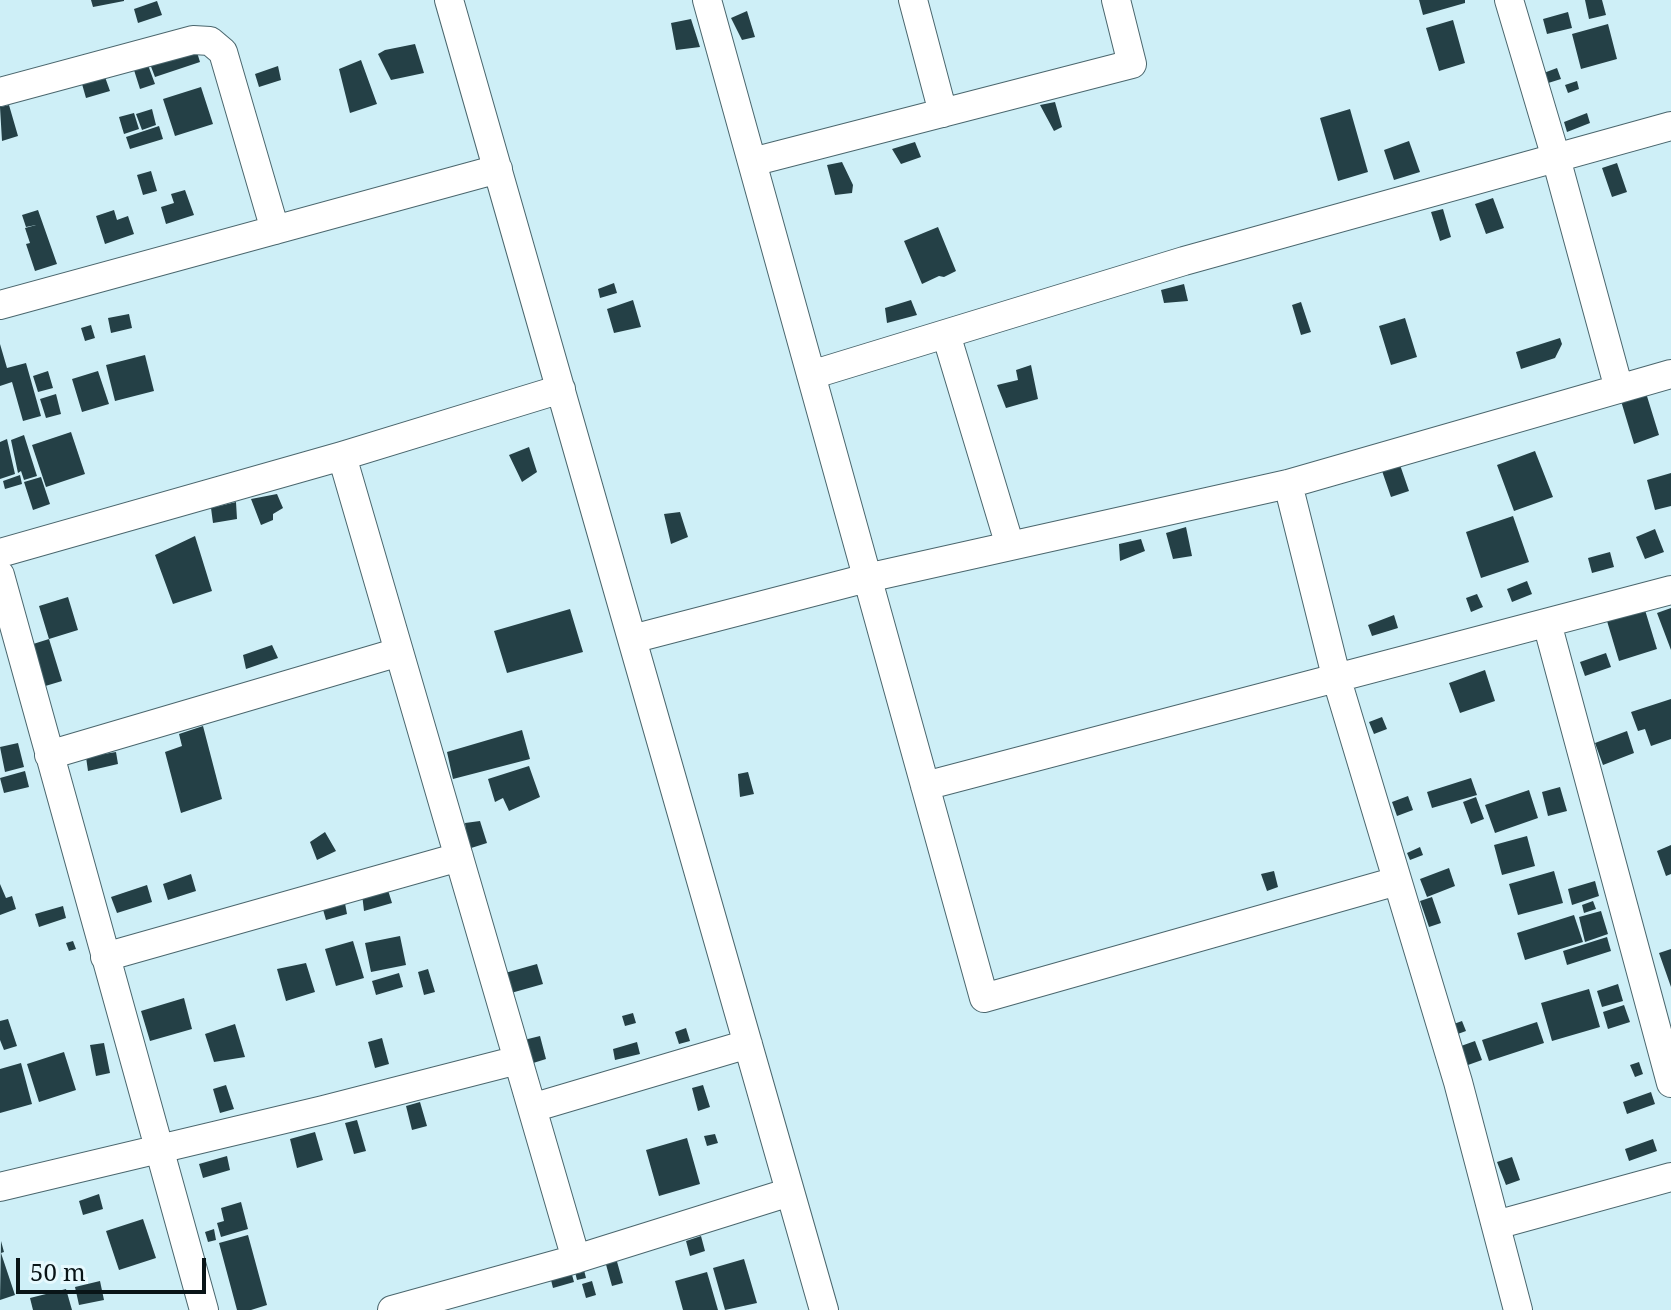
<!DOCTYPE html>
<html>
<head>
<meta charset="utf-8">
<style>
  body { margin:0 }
  #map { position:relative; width:1671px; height:1310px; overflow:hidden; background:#ceeff7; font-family:"Noto Serif",serif }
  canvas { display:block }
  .scale { position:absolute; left:16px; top:1258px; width:190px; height:36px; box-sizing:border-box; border:4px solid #091417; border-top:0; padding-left:10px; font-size:24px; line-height:28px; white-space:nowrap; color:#091417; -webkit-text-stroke:6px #e6f9fe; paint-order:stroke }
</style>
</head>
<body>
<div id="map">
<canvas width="1671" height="1310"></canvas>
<div class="scale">50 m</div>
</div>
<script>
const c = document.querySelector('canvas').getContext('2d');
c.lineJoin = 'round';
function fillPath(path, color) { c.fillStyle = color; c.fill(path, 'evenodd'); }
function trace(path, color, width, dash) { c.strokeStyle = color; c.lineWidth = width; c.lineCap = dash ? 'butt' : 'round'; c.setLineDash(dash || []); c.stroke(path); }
fillPath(new Path2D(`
  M91 0H124V1L93 7Z
  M1419 0H1465V3L1423 15Z
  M1585 0H1602L1606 15 1589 19Z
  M157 1 162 15 138 23 134 9Z
  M747 11 755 37 742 40 731 18Z
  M1568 12 1572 28 1547 34 1543 19Z
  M691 19 700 47 676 50 671 23Z
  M1453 20 1465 63 1439 71 1426 28Z
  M1608 24 1617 59 1581 69 1572 34Z
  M415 44 424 73 391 80 378 54 385 50Z
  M196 49 200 62 155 77 150 64Z
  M361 60 377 104 350 113 339 69Z
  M148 65 155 84 140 89 134 70Z
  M278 66 281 80 259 87 255 74Z
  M1557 68 1561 79 1545 84 1541 74Z
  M105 77 110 91 86 98 82 84Z
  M1577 81 1579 89 1568 93 1565 85Z
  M201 87 213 124 175 136 163 99Z
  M1055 102 1062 127 1054 131 1040 105Z
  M9 105 18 136 2 141 0 107Z
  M152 109 156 125 142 130 136 114Z
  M1350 109 1368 172 1338 181 1320 118Z
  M134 113 139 129 124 134 119 117Z
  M1587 113 1590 123 1567 132 1564 122Z
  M159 126 163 139 130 149 126 137Z
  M1409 141 1420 172 1394 180 1384 150Z
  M915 142 921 157 901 164 892 149Z
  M842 162 853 185 852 193 835 195 827 165Z
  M1617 163 1627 192 1612 197 1602 168Z
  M151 171 157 191 143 195 137 175Z
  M185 190 194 215 166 224 161 207 174 203 171 194Z
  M1493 198 1504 228 1486 234 1475 204Z
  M1443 209 1451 237 1440 241 1431 212Z
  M38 210 57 264 35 271 26 244 30 243 25 228 36 225 26 227 22 215Z
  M114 210 117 220 128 216 134 234 105 244 96 216Z
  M938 227 956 271 944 277 939 276 922 284 904 241Z
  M614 283 617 293 600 298 598 289Z
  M1184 284 1188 301 1164 303 1161 290Z
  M633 300 641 327 614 333 607 309Z
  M911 300 917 315 887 323 885 308Z
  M1301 302 1311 332 1301 335 1292 305Z
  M129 314 132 328 111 333 108 318Z
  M1405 318 1417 357 1391 365 1379 326Z
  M91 325 95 338 85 341 81 328Z
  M1560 338 1562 344 1555 358 1521 369 1516 352Z
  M0 344 7 368 26 363 41 416 23 421 12 382 0 386Z
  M145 355 154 391 115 401 106 365Z
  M1031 365 1038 399 1006 408 997 385 1018 380 1016 370Z
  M48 371 53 388 38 392 33 376Z
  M98 371 109 404 82 412 72 379Z
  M1646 393 1659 435 1634 444 1621 401Z
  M56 394 61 414 46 418 40 399Z
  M71 432 85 474 46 487 32 445Z
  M24 435 37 476 24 480 21 471 18 473 11 440Z
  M7 439 15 474 0 479V442Z
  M529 447 537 472 522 482 509 455Z
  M1535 451 1553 497 1514 511 1497 465Z
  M1399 462 1409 491 1391 497 1381 468Z
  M1671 473V506L1655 510 1647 480Z
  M20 475 22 484 5 489 3 481Z
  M41 477 50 504 33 510 24 482Z
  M277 494 283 508 273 514V520L261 525 251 499Z
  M236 502 237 519 213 523 211 508Z
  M680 512 688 537 671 544 664 514Z
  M1513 516 1529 562 1481 578 1466 532Z
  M1186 527 1192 556 1173 559 1166 533Z
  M1655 529 1664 552 1645 559 1636 537Z
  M195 536 212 591 173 604 155 555Z
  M1141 539 1145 551 1120 561 1119 544Z
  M1610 552 1614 567 1592 573 1588 558Z
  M1527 581 1532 594 1512 602 1507 589Z
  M1477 594 1483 607 1471 612 1466 598Z
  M68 597 78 630 49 639 62 681 42 687 30 645 49 639 39 606Z
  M1671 608V650L1657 613Z
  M570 609 583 652 507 673 494 631Z
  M1645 610 1657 649 1619 661 1607 621Z
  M1394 615 1398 628 1372 636 1368 625Z
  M272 645 278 658 246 669 243 655Z
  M1606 653 1611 667 1585 676 1580 662Z
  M1485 670 1495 701 1460 713 1449 683Z
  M1671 699V739L1651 746 1645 729 1638 731 1631 712Z
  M1382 717 1387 729 1374 734 1369 722Z
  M203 726 222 799 181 813 165 752 182 746 179 734Z
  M522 730 530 759 453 779 447 752Z
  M1627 731 1634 753 1603 765 1595 743Z
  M18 743 24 767 5 772 0 747Z
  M116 752 118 764 88 771 86 757Z
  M529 766 540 797 509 811 503 798 495 802 488 779Z
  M25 771 29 787 4 793 0 778Z
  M748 772 754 794 740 797 738 774Z
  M1471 778 1477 795 1432 808 1427 792Z
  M1560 787 1567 811 1548 816 1542 792Z
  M1529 790 1538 818 1495 833 1485 805Z
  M1408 796 1413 810 1397 816 1392 802Z
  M1476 797 1484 819 1471 824 1463 802Z
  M480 821 487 843 468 849 465 823Z
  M325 832 336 851 317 860 310 842Z
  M1527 836 1535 866 1502 875 1494 845Z
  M1671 845V874L1666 876 1657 851Z
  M1420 847 1423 855 1410 860 1407 853Z
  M1449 868 1455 886 1427 897 1420 879Z
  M1274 871 1278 887 1267 891 1261 874Z
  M1554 871 1563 903 1518 915 1509 884Z
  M191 874 196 891 168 900 163 884Z
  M1595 881 1599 896 1572 905 1568 889Z
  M0 884 6 898 12 896 16 909 0 915Z
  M147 885 152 902 117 913 111 897Z
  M387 887 392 903 364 911 362 894Z
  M1432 897 1441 923 1429 927 1420 901Z
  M344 898 347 914 326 920 322 906Z
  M1593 901 1596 909 1584 913 1582 905Z
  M63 906 66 918 39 927 35 914Z
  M1601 911 1608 934 1585 942 1579 917Z
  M1574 915 1583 942 1525 960 1517 933Z
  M400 936 406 965 371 972 365 943Z
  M1607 937 1611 951 1567 965 1563 951Z
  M73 941 76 949 69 951 66 943Z
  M353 941 364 978 336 986 325 949Z
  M1671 949V987L1659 953Z
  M306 963 315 992 286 1001 277 969Z
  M537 964 543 984 511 993 505 973Z
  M428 969 435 992 424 995 418 972Z
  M399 973 403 987 376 995 372 981Z
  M1618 984 1623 1001 1602 1007 1597 991Z
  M1589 989 1600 1027 1552 1041 1541 1003Z
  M184 998 192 1029 150 1041 141 1011Z
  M1624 1005 1630 1022 1608 1029 1603 1012Z
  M633 1013 636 1023 625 1026 622 1016Z
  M8 1019 17 1046 4 1050 0 1040V1021Z
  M1462 1021 1466 1031 1455 1035 1451 1025Z
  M1537 1022 1544 1043 1489 1061 1482 1040Z
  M235 1024 245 1057 214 1062 205 1034Z
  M686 1028 690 1041 679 1044 675 1032Z
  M540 1036 546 1059 530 1064 524 1040Z
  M382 1038 389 1064 375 1068 368 1042Z
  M1475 1041 1482 1060 1468 1065 1461 1046Z
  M637 1042 640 1054 615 1060 613 1049Z
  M104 1043 110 1073 96 1076 90 1045Z
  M64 1052 76 1090 39 1102 27 1064Z
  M1639 1062 1643 1074 1635 1077 1630 1065Z
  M21 1063 32 1104 0 1113V1069Z
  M226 1085 234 1109 220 1113 213 1089Z
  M703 1085 710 1107 698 1111 692 1088Z
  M1651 1092 1655 1104 1627 1114 1623 1102Z
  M420 1102 427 1126 412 1130 406 1106Z
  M357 1120 366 1151 354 1154 345 1123Z
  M315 1132 323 1160 297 1168 290 1139Z
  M715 1134 718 1143 707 1146 704 1136Z
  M687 1138 700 1184 659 1196 646 1150Z
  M1653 1139 1657 1151 1629 1161 1625 1149Z
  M227 1156 230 1170 203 1178 199 1164Z
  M1512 1157 1520 1180 1506 1185 1497 1162Z
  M99 1194 103 1209 83 1215 79 1201Z
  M241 1202 248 1229 221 1237 217 1223 224 1221 221 1208Z
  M143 1219 156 1258 119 1270 106 1231Z
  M214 1229 216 1240 208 1242 205 1232Z
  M248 1235 267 1305 251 1310H237L219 1243Z
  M701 1236 705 1251 690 1256 686 1241Z
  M1 1241 4 1252 1 1253 15 1295 0 1300Z
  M616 1258 623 1283 612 1286 605 1261Z
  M744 1259 757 1303 725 1310 713 1268Z
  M584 1270 586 1278 577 1280 575 1272Z
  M571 1271 574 1282 553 1288 550 1276Z
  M707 1272 718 1310H683L675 1281Z
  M100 1281 104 1300 79 1305 75 1287Z
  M592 1281 596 1295 586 1298 582 1284Z
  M66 1289 72 1310H33L30 1298Z`), '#244046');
const minor = new Path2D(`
  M449 0 824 1310
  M707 0 984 998 1397 881
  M913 0 943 113
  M1509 0 1556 158 1619 389
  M0 92 193 40 210 41 223 52 275 230
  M752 162 1132 64 1116 0
  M0 305 498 169
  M946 334 1010 546
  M811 375 1184 261 1671 126
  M342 456 576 1259
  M1288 484 1337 680 1458 1082 1518 1310
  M0 553 342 456 561 389
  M0 575 204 1310
  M1547 623 1671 1083
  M632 639 867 578 1288 484 1671 374
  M49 755 399 652
  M925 786 1671 590
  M105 957 459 857
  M532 1108 748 1044
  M0 1187 323 1110 518 1060
  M1496 1225 1671 1177
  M392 1310 576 1259 790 1192`);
trace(minor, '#4a666d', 30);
trace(minor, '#fff', 28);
</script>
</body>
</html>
